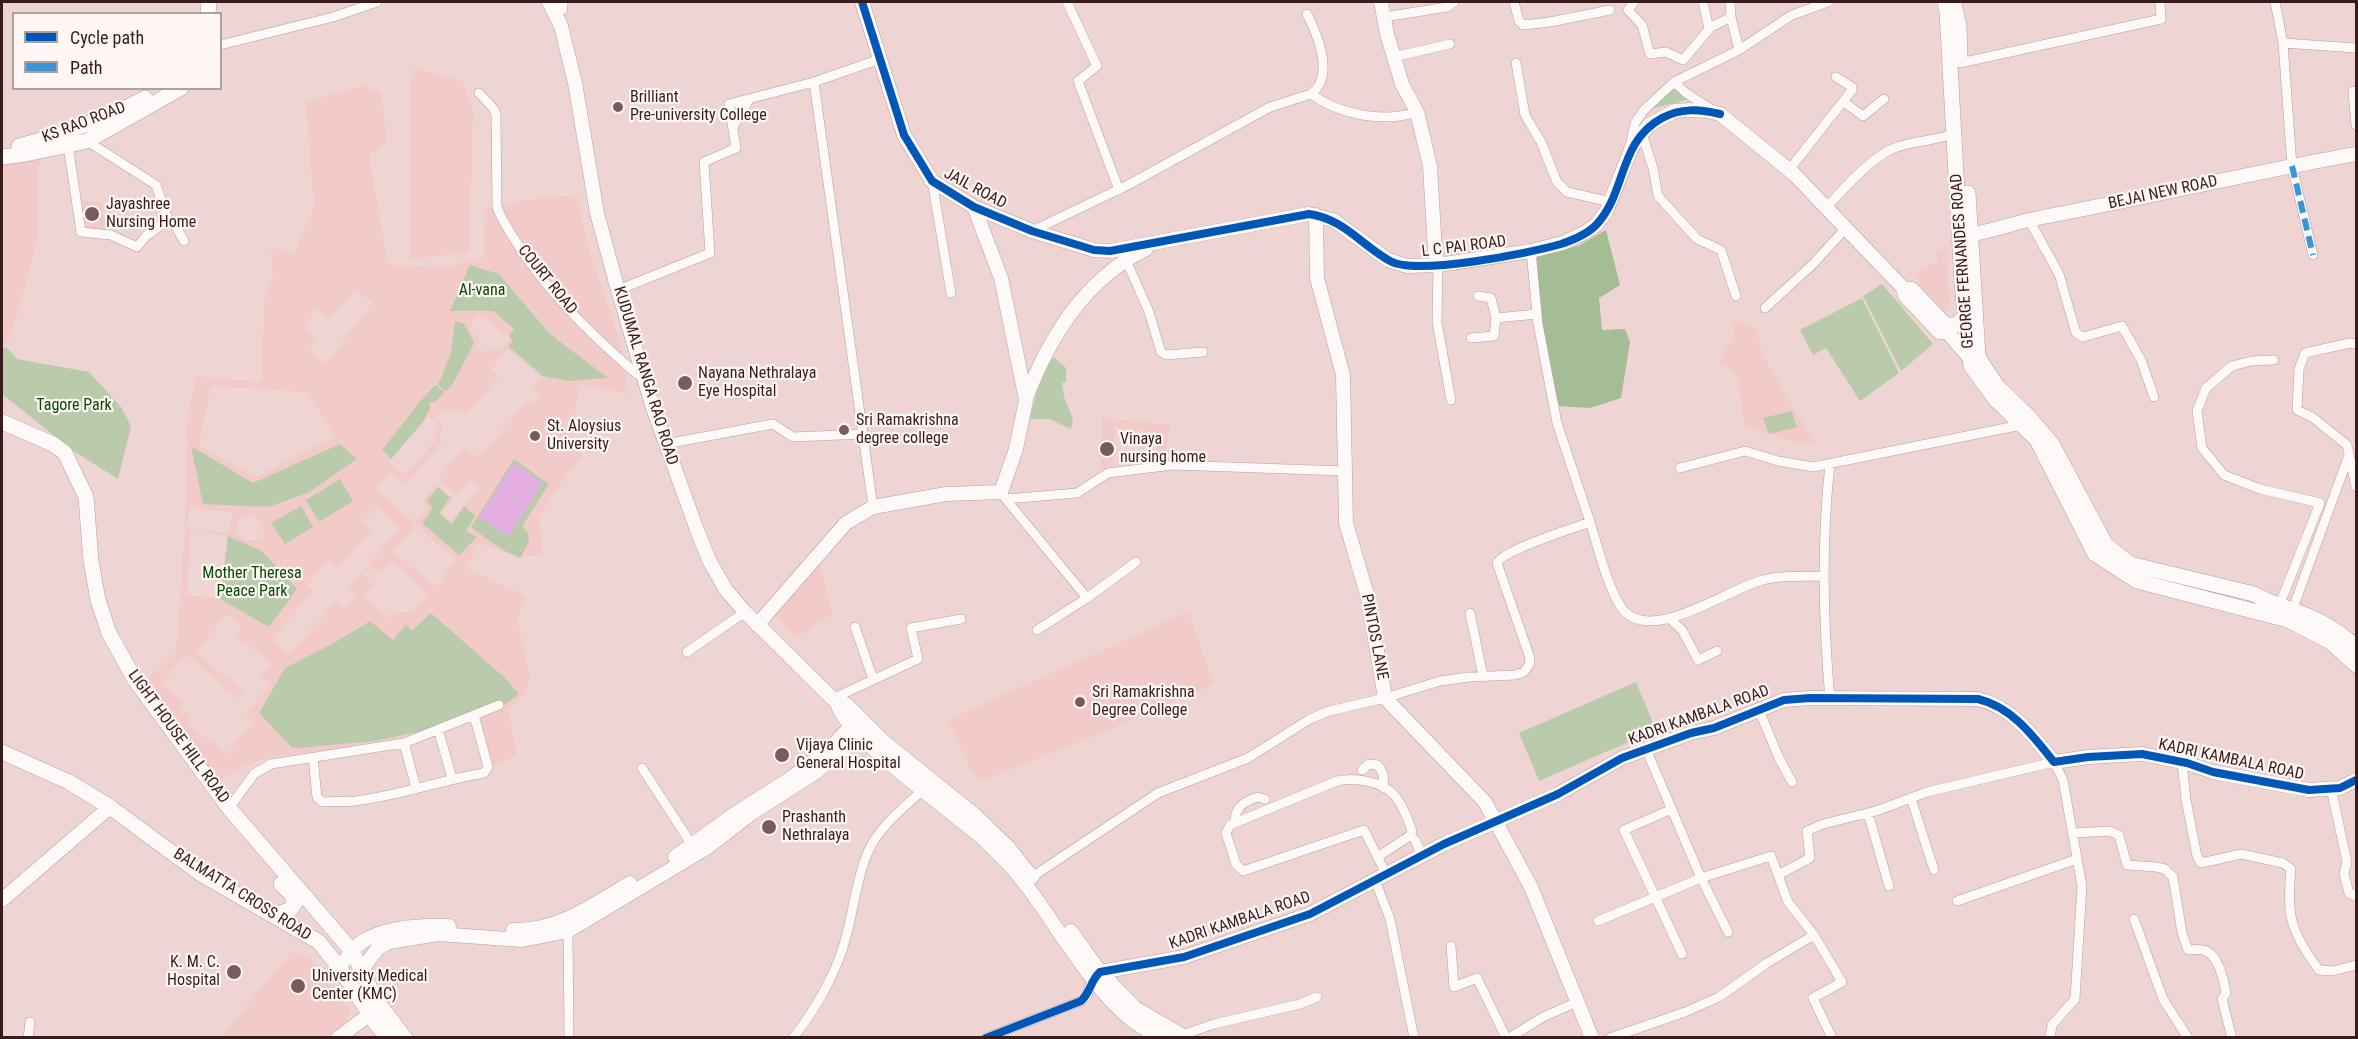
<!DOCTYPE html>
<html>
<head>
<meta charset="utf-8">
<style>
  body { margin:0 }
  #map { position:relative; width:2358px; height:1039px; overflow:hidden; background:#eed4d3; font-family:"Roboto Condensed",sans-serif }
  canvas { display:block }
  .frame { position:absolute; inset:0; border:3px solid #381c1b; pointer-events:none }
  .legend { position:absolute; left:12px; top:12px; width:210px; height:78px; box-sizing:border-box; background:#fff6f6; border:2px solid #af9f9e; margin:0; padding:8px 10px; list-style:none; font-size:18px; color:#381c1b }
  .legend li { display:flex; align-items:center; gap:12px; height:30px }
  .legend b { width:30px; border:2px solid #af9f9e }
</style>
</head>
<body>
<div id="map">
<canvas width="2358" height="1039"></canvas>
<div class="frame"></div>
<ul class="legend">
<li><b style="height:8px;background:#0057b8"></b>Cycle path</li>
<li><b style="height:8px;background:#3e94d4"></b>Path</li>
</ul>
</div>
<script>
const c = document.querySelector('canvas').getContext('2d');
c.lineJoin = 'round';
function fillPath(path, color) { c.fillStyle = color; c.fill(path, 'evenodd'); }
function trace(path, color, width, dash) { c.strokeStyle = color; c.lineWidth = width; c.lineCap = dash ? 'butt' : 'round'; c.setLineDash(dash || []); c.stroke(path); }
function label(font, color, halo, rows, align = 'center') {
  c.font = font + ' "Roboto Condensed",sans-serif'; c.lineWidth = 4.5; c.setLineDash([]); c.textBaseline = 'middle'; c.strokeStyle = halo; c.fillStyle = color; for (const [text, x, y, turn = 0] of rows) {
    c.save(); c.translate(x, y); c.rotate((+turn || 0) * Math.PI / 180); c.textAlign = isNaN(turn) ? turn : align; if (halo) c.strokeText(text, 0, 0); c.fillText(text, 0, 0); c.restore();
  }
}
fillPath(new Path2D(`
  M415 68 462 81 473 111 469 252 411 259 410 87Z
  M361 86 381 92 387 142 369 154 388 265 444 267 484 258 485 208 527 200 577 195 587 242 622 347 628 394 580 384 571 434 582 456 555 491 539 516 543 554 520 558 479 543 466 568 526 596 517 619 530 674 525 694 508 709 517 754 491 769 477 719 418 735 365 745 270 757 237 769 217 783 146 681 176 652 185 528 187 423 196 376 261 382 265 297 273 278 271 248 294 253 314 207 306 102ZM499 274 550 334 607 378 508 346 513 342 514 329 493 311ZM355 290 373 302 326 364 309 351 316 340 307 328V323L316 308 329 319ZM477 314 511 338 501 351 491 347 484 353 476 346 480 339 469 331ZM455 321 473 343 454 382 438 385 451 352ZM508 349 541 377 532 388 541 396 534 404 529 400 478 458 465 447 438 479 456 496 470 480 480 488 451 522 441 513 453 499 437 485 423 501 429 507 415 523 376 488 390 472 405 485 442 443 439 434 443 425 435 418 444 408 452 414 458 408 466 415 499 376 491 369ZM435 385V402H428L391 459 382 450ZM211 386 308 392 335 437 256 477 199 446ZM428 415 439 424 433 434 437 439 405 475 389 462ZM191 447H192L253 483 204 504ZM376 507 400 529 347 589 355 597 345 609 336 602 289 654 272 638 314 591 307 585 328 561 337 569 372 530 363 522ZM433 507 452 524 464 507 466 532 476 537 422 523ZM190 508 232 512 229 533 186 528ZM250 514 261 522 264 533 258 539 245 541 238 532V525L240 520ZM416 525 456 560 436 587 392 551ZM191 529 228 536 262 551 269 627 220 599 187 595ZM393 562 428 593 413 612 411 609 408 612 397 613 391 619 365 596 373 585 363 574 370 567 379 574ZM227 614 242 627 236 634 271 664 261 676 270 684 245 714 254 722 226 755 188 723 192 717 180 707 184 702 162 683 186 654 240 699 245 693 195 652ZM431 614 504 677 519 694 437 728 375 741 300 748H292L259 713 332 644 369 621 393 640 406 624 412 632Z
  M45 152 37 170 38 238 11 337 2 345V157Z
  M83 200 101 203V216L106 217V223H108L106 231 82 230Z
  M1947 250 1948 291H1950L1949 310 1946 312 1914 277 1923 269 1925 271 1931 264H1937V251Z
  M1741 321 1757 330 1762 354 1816 445 1804 443 1803 444 1745 427 1738 381 1734 373 1720 364 1719 359 1723 358V346L1732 344 1736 339 1732 322Z
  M1102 418 1170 425 1164 465H1154L1159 433 1115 427 1113 466 1101 468Z
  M818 559 833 613 796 638 775 615 779 605Z
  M1188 612 1214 684 1092 737 983 780 970 769 948 720Z
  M293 951 311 960 351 1012 342 1027 326 1037 224 1038 223 1034Z`), '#f2cac8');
fillPath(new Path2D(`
  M1672 87 1690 99 1651 109Z
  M470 265 499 274 550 334 608 378 568 381 543 376 508 346 513 342 509 335 514 329 493 311H450Z
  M1882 284 1933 344 1901 371 1863 296Z
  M1862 298 1899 373 1860 401 1826 348 1813 355 1800 330Z
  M455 321 464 324 474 343 454 382 446 391 438 385 451 352Z
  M2 348H7L17 359 89 372 121 407 131 426 118 479 72 450 2 394Z
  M1054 357 1066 368V382L1062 383 1064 397 1073 419 1071 429 1049 419H1030L1042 371Z
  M435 385 444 392 435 402H429L430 409 423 422 391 459 382 450 418 404Z
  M1792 411 1797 427 1769 434 1763 418Z
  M340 444 357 459 308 493 268 507 203 504 191 446 253 483Z
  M514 459 549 484 522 526C535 538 527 545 520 558L501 549 471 527Z
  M340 479 353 501 319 522 306 500Z
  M438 487 450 498 439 513 452 524 464 506 475 516 466 531 477 537 459 555 422 523 433 508 427 501Z
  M301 506 313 527 285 544 271 523Z
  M228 536 262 551 297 589 269 627 220 599Z
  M431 613 504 677 519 694 493 713 478 714 437 728 375 741 300 748H292L259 713 285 668 332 644 370 621 393 640 406 624 412 631Z
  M1636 682 1656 730 1539 781 1519 733Z`), '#bacbab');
fillPath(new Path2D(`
  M1606 230 1620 285 1599 298 1602 330 1625 329 1630 342 1621 398 1590 408 1559 406 1537 314V257L1578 246Z`), '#a4bd95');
fillPath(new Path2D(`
  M514 463 542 483 508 537 479 517Z`), '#e3aee1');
const street = new Path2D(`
  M1067 2 1097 66 1078 81 1119 190
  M1514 2 1519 21 1523 25 1550 22 1610 10
  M1634 2 1628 10 1642 25 1650 54 1666 52 1683 60 1711 27 1731 17
  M1703 2 1709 29
  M1730 2 1731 17 1739 50
  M2275 2 2283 43 2292 166 2313 255
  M1307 14C1318 36 1335 76 1311 94
  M1384 17 1447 7 1454 2
  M2283 43 2356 48
  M220 45 333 17 377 2
  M1393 57 1450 44
  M1516 63 1525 115 1541 142 1557 182 1567 192 1611 202
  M1960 63 2161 19 2160 2
  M814 82 873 507
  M1674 82 1686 93 1711 109
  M2353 91 2356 125
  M479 93 494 109 496 114 497 207C501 219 508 229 515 240 546 291 591 335 637 374H642
  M1844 102 1863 116 1884 99
  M733 128 749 99
  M1642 134 1653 168 1658 196 1697 239 1721 250 1736 296
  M86 138 87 141 156 185 168 220 174 223 184 241
  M68 145 81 232 111 235 137 247 146 236 168 220
  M1630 147 1635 123 1644 110 1674 82 1739 50 1792 15 1828 2
  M1789 170 1852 90V87L1836 77
  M932 181 951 293
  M1827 207C1842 190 1871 158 1892 149 1911 140 1935 142 1955 133
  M2029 220 2059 274 2076 333 2083 337 2122 326 2141 360 2154 397
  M1032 231 1128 185 1270 107 1311 94C1340 115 1383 123 1417 112
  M1126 260 1149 312 1161 352 1166 355 1203 352
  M1438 265 1437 322 1451 400
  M618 290 710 253 704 162 736 148 729 104 814 82 880 59
  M1765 308 1812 265 1846 228
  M1496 318 1537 314
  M1471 338 1494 336 1496 318 1491 298 1478 296
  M2356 344 2350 343 2305 353 2299 369 2297 410 2312 417 2347 445 2356 487
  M2274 360 2251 361 2232 366 2206 388 2197 411 2202 448 2224 475 2260 489 2320 503 2279 606
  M665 444 773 424 793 437 863 434
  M1830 464C1821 543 1823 620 1830 699
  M1680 468 1745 451 1778 461 1813 467 2021 425
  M1004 497 1087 598
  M1006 499 1077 493 1108 473 1173 465 1344 471
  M1590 522C1597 544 1610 597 1625 612 1656 642 1729 588 1763 580 1781 575 1804 577 1823 576
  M2292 611 2349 455
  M1470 613 1483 676
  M1669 618 1682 630 1698 660 1717 651
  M855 627 873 679
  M1037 630 1087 598 1136 562
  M687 652 745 612
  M832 699 918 659 911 628 961 619
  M1759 710 1779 758 1792 782
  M438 729 452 778
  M404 743 416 788
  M1646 749 1701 878 1728 932
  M313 758 317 797 322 802C333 801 344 802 355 801 399 796 441 780 484 773L488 767 474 715
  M2182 762 2186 800 2197 856 2201 863 2241 854 2283 863 2291 869C2286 916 2291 932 2319 970L2333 971 2356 965
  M642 768 692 845
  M1362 770 1369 764 1378 765 1383 774 1384 788
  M2331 788 2347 862 2344 874 2349 893 2356 896
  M1911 798 1934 870
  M229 808 254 774 271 764 404 743 499 705
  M1672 809 1624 830 1682 954
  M1868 813 1889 886
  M1235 823C1234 808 1244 801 1258 797L1265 799
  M2073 833 2109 831 2119 835 2127 865 2156 867 2165 869 2173 877 2182 933 2188 950C2193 950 2199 949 2203 950 2218 953 2224 981 2226 993L2222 999 2232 1038
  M1415 840 1422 855
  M1379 856 1411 835 1412 831C1408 820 1403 805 1395 796 1383 781 1354 777 1337 781L1230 825 1226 833 1236 864 1243 871 1364 830 1386 874
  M1778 875 1810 858 1807 831 1823 824 1876 811 1927 792 2054 762 2063 780 2082 886 2075 999 2052 1025 2050 1038
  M1032 877 1158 793 1248 758 1310 719 1329 711 1385 698 1440 681 1469 677 1515 675 1524 672 1529 665 1530 658 1497 563C1505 549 1572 529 1590 522L1557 423 1538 324 1531 251
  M1375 880 1390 919 1414 1038
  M1957 901 2077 859
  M2134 919 2163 999 2188 1038
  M1598 921 1701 878 1771 856 1788 902 1814 935 1767 963 1719 997 1685 1012 1610 1038
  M568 931 569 1038
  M1814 935 1842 982 1813 998 1832 1038
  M1451 946 1454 987 1477 978 1506 1038
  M1182 1035 1214 1024 1300 1004 1317 997
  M28 1038 30 1022
  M793 1038C816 1009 837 972 846 937 854 909 856 879 868 852 879 826 905 807 925 788
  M986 1038 1081 1001 1087 996 1092 979
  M1509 1038 1543 1017 1577 1002`);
const secondary = new Path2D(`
  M549 2 561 26 575 83 597 213 616 283 653 408 697 530 710 562 726 590 745 612 837 703C844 735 946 807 975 832 986 840 995 851 1005 860 1052 908 1100 1018 1164 1038
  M862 2 904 135 932 181 974 207 1032 231 1094 250 1110 251 1309 214 1333 220 1388 260 1407 266 1438 265 1531 251 1563 243 1586 232 1596 225 1606 212 1632 147 1649 125 1675 111 1689 110 1708 111 1720 114 1794 174 1903 288
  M1381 2 1387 34 1402 84 1417 112 1430 166 1435 251 1438 265
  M1316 215 1317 278 1343 375 1346 523 1368 598 1385 698 1485 802 1531 887 1592 1038
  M1962 236C1988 233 2012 223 2038 218 2144 198 2250 173 2356 154
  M1903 288 1912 289 1946 325 1947 332H1939L1905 296Z
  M1947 332 1969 357 1976 359
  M1026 398C1050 336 1085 279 1146 249
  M757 625 846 523 873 507 946 494 1001 492 1016 449 1026 400 1001 278 974 207
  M837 703 846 704 883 741 976 816 1009 848 1032 877
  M675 857 733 815 788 780 829 749 859 718
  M2 900 110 807
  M513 930C556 932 595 904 630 883
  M1071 931 1100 972 1135 1008 1187 1038
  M339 967C347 958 354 946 365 940 389 927 422 925 449 926
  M1092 979 1100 972 1184 957 1310 914 1444 844 1558 794 1622 758 1691 733 1714 728 1784 700 1810 698 1978 699C2012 707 2033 736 2054 762L2088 757 2142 754 2187 763 2213 772 2309 790 2340 788 2356 780
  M349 982 361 971 378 948 389 942 438 934 522 940 568 931 708 847 752 813 816 772 860 736 868 727
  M338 1038 370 1014`);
const primary = new Path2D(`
  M1945 2 1947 11 1962 283 1971 366 1996 400 2037 440 2095 554 2137 581 2288 620 2329 641 2356 665
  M1954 4 1959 26 1960 55
  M560 8V2
  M208 14 209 2
  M19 146C64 134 104 120 145 98
  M2 157 26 154 87 141 181 88
  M1968 193 1978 357 1997 386 2028 416 2052 444 2106 545 2130 564 2254 594C2271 604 2290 608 2308 616 2325 623 2342 634 2356 647
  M1946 325H1956L1965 316
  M2 422 53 444 65 453 86 497 91 561 98 600 109 633 135 680 229 808 352 951 376 1000 405 1038
  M2 752 69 782 110 807 201 874 319 942 339 967 376 1024 388 1038
  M274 916 291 909 295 903 292 895 281 884`);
trace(street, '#b89f9e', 10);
trace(secondary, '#b89f9e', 15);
trace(primary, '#b89f9e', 16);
trace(street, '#fcf9f8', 9);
trace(secondary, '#fcf9f8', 14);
trace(primary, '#fcf9f8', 15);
trace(new Path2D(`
  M2292 166 2313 255`), '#3e94d4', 6, [12, 6]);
trace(new Path2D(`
  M862 2 904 135 932 181 974 207 1032 231 1094 250 1110 251 1309 214C1344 219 1361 245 1390 261 1416 276 1530 253 1561 244 1573 240 1588 234 1597 224 1627 191 1618 142 1662 118 1681 108 1699 109 1720 114
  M986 1038 1081 1001C1091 992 1090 981 1100 972L1184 957 1310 914 1444 844 1558 794 1622 758 1691 733 1714 728 1784 700 1810 698 1978 699C2012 707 2033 736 2054 762L2088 757 2142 754 2187 763 2213 772 2309 790 2340 788 2356 780`), '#0057b8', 8);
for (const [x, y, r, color] of [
  [618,107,6,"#785c5b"],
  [92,214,8,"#785c5b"],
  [685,383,8,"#785c5b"],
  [844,430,6,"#785c5b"],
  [535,436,6,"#785c5b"],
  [1107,449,8,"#785c5b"],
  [1080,702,6,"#785c5b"],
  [782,755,8,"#785c5b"],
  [769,827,8,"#785c5b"],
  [234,972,8,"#785c5b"],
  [298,986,8,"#785c5b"]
]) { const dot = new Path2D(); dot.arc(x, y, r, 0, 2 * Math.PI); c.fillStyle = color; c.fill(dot); trace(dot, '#fff6f6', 2); }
label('16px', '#381c1b', '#fff6f6', [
  ["Brilliant",630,98],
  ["Pre-university College",630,116],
  ["Jayashree",106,205],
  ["Nursing Home",106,223],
  ["Nayana Nethralaya",698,374],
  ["Eye Hospital",698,392],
  ["Sri Ramakrishna",856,421],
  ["degree college",856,439],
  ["St. Aloysius",547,427],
  ["University",547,445],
  ["Vinaya",1120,440],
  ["nursing home",1120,458],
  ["Sri Ramakrishna",1092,693],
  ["Degree College",1092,711],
  ["Vijaya Clinic",796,746],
  ["General Hospital",796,764],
  ["Prashanth",782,818],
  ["Nethralaya",782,836],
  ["K. M. C.",220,963,"right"],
  ["Hospital",220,981,"right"],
  ["University Medical",312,977],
  ["Center (KMC)",312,995]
], 'left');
label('16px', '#381c1b', '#fff6f6', [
  ["KS RAO ROAD",84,123,-21],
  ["JAIL ROAD",975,189,28],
  ["BEJAI NEW ROAD",2163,193,-12],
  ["L C PAI ROAD",1464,247,-7],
  ["GEORGE FERNANDES ROAD",1963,261,-94],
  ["COURT ROAD",547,280,51],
  ["KUDUMAL RANGA RAO ROAD",645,376,73],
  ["PINTOS LANE",1374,637,79],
  ["KADRI KAMBALA ROAD",1699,716,-20],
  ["LIGHT HOUSE HILL ROAD",178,737,54],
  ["KADRI KAMBALA ROAD",2231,760,12],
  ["BALMATTA CROSS ROAD",242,895,32],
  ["KADRI KAMBALA ROAD",1240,921,-19]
]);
label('16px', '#004c00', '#fff6f6', [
  ["Al-vana",482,291],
  ["Tagore Park",74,406],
  ["Mother Theresa",252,574],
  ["Peace Park",252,592]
]);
</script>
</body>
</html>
